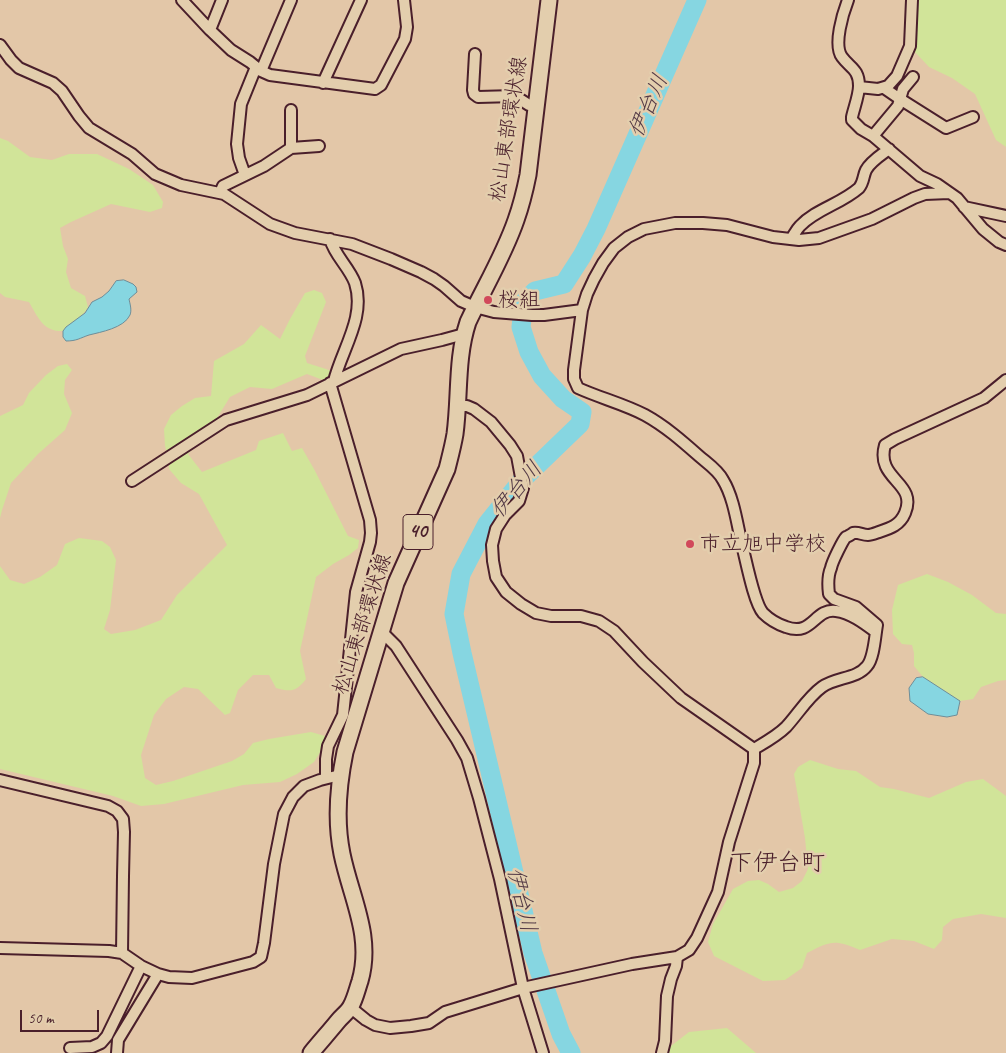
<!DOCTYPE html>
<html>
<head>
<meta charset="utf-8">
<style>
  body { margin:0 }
  #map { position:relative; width:1006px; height:1053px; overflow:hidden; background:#e3c7a8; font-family:Caveat,sans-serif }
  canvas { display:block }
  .scale { position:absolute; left:20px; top:1010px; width:79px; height:22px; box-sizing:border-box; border:2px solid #4a1f2b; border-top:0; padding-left:6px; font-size:15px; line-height:18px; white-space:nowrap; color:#4a1f2b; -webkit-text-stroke:4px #e3cead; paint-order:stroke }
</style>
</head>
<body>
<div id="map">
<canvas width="1006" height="1053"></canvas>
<div class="scale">50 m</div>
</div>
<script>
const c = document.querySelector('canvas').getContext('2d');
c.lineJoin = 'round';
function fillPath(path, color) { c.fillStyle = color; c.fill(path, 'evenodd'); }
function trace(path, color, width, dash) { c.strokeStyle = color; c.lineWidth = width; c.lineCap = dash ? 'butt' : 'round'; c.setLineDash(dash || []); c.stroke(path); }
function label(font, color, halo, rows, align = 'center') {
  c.font = font + ' Caveat,"Klee One",sans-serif'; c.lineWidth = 5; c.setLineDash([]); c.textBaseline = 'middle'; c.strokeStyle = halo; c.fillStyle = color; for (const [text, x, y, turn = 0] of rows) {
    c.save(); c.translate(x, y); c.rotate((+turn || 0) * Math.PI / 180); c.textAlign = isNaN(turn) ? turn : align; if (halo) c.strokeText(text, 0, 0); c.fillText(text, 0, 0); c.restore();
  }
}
fillPath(new Path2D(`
  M914 0H1006V147L996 140 975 94 952 78 929 67 915 52 913 27Z
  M0 138 8 141 30 157 52 160 69 154H97L129 169 153 185 163 202 162 208 150 212 111 204 71 222 60 228 63 246 68 259 66 272 71 288 85 296 88 307C83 318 71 321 63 331 43 332 38 317 29 302L5 297 0 293Z
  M314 290 322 293 326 302 305 356 307 363 326 369 331 371V378L323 380 307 374 272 389 250 387 230 397 209 431 188 454 202 472 256 450 259 441 283 433 292 451 302 448 314 469 348 536 359 540 358 548 349 555 333 564 316 577 300 651 306 679C296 692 291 692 276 688L269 675H253L238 690 230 713 225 715 198 689 184 687 166 699 154 715 141 755 145 778 156 785 173 781 232 761 244 754 253 743 269 739 311 732 325 736 324 746 314 762 297 774 280 782 243 785 164 804 141 806 113 796 0 769V566L10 580 24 584 40 577 57 565 65 544 79 538 102 541 110 547 116 560 110 610 104 629 111 634 135 630 161 620 177 595 227 545 199 494 181 483 169 469 168 457 165 446 164 429 171 415 182 406 195 398 211 396 214 361 244 344 261 325 280 339 290 319 305 293Z
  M67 364 72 370 65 380 64 394 72 413 65 430 38 454 11 483 2 510 0 518V416L23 405 29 393 46 375 58 366Z
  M927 574 948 582 972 595 996 613 1006 614V680L998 681 981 687 973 699 960 701 923 677 914 666V653L912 645 902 644 893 634 892 610 898 585Z
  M810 760 838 769 856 771 880 787 894 789 929 798 966 782 983 779 1006 796V918L981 914 953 919 943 927 942 940 934 949 914 941 892 939 860 950C834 939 831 941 807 953L802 968 785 980 763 981 714 956 708 942 713 924 733 889 748 881 759 880 768 884 779 892 793 888 802 881 808 869 805 838 794 774 798 767Z
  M727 1028 756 1053H662L689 1032Z`), '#d1e499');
const water = new Path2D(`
  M124 280 133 284 136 287 137 292 129 299C130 304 132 310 130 315 124 328 101 332 89 335 80 338 77 341 66 341L63 337V331L66 327 85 313 92 302 102 297 109 291 116 281Z
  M923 677 960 701 957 715 947 717 928 714 910 701 909 688 916 678Z`);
fillPath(water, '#86d6e1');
trace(water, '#6e8d98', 1);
trace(new Path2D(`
  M571 1053 561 1034 533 953 462 653 454 614 461 574 487 524 523 479 580 424 582 412 563 399 542 376 529 352 521 327 524 302 535 291 564 284 582 256 596 229 697 0`), '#86d6e1', 19);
const street = new Path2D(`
  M182 0 210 30 231 50 250 62 261 71 270 75 375 89 381 85 405 39 407 27 404 0
  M848 0C843 13 833 45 842 57 850 68 859 69 859 86 859 95 854 108 852 117V120L861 129 873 136 920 176 937 184 957 198 983 229 999 242 1006 245
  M210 30 222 0
  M0 45 11 60 19 68 53 83 62 91 79 116 89 128 132 154 155 174 181 185 224 194 270 224 295 233 352 244 391 259 421 272 434 279 444 286 461 301 475 307 494 312 532 315H544L582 310
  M475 54 473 90 474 94 478 97 515 96 529 105 536 107
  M261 71 291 0
  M323 83 361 0
  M859 87 878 89 888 86 897 76 910 46 912 0
  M884 88 900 99 946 128 973 117
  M873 136 898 106 903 89 913 77
  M291 148 319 146
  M245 175 239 158 237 144 241 104 256 67
  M220 193 223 186 264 166 291 148V110
  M964 207 1006 216
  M330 239C335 256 349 267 355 283 366 317 342 349 334 381
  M791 239C794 235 796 230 800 226 816 209 841 204 859 188 864 182 863 176 866 170 870 162 881 155 889 149
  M457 406H467L474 409 491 422 510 445 517 456 523 488 519 501 505 515 496 529 492 545 493 561 496 577 506 592 521 604 536 613 551 616H581L599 621 614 631 643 662 681 698 754 749
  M132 481 226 420 307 395 401 349 442 340 464 334
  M382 632 396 646 457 740 467 758 479 798 500 879 523 988 543 1053
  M876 632C864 623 851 613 836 611 814 608 813 637 786 627 777 624 770 620 763 613 754 603 746 560 742 545 737 524 734 498 723 480 718 470 707 463 699 456 682 441 665 426 645 415 624 404 600 398 578 388L574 379V370L582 310 587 294 594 279 603 263 614 248 628 237 644 229 675 223H703L727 225 773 237 799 240 819 238 872 219 914 198 925 194 949 193
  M754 749C764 743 777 736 786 727 798 714 808 697 822 687 836 677 857 679 867 666 874 658 875 636 877 625L856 607 834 599 829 594C828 586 828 575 831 568 832 562 843 540 846 537 847 537 852 534 853 533 859 532 862 535 868 535 871 535 876 533 879 532 891 528 900 525 905 513 918 482 875 480 885 445L895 439 984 398 1006 380
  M326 778V759L328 746 343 715 356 592 370 542 371 533 370 520 330 383
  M0 780 108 806 117 811 123 819 124 832 123 876 122 953
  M0 948 109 951 122 953 141 966 158 974 169 977 192 978 253 962 261 957 264 943 274 864 284 814 293 797 304 786 320 780 340 775
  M350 1007 366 1020 375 1025 390 1028 411 1026 429 1023 445 1012 523 988 632 964 677 957 689 950 697 938 718 892 729 842 754 763V749
  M70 1048 92 1047 101 1043 107 1036 141 966
  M117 1053 118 1040 158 974
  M662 1053 665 1041 667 996 671 979 676 966 677 957`);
const primary = new Path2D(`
  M311 1053C320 1042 329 1032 338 1021 342 1016 348 1012 351 1006 355 999 357 990 360 981 373 936 351 898 342 854 335 820 338 786 345 752L396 583 447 469C450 457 453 446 455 434 460 397 456 358 468 322 484 288 504 255 516 220 521 206 525 190 528 175L549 0`);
trace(street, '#4a1f2b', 14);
trace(primary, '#4a1f2b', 19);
trace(street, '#e3cead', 10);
trace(primary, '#e3cead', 15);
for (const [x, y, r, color] of [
  [488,300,5,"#d1495b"],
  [690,544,5,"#d1495b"]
]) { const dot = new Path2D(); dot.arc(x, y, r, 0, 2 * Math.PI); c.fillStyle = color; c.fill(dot); trace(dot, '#e3cead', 2); }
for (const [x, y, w] of [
  [418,532,30]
]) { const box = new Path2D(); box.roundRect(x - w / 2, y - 17.5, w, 35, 4); c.fillStyle = '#e3cead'; c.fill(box); trace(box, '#4a1f2b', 1); }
label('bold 20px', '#4a1f2b', null, [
  ["40",418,532]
]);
label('21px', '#4a1f2b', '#e3cead', [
  ["松山東部環状線",509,129,-81],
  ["松山東部環状線",363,624,-72]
]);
label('21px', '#4a1f2b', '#e3cead', [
  ["桜組",498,300],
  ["市立旭中学校",700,544]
], 'left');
label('italic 22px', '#533a46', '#e3cead', [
  ["伊台川",649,106,-66],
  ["伊台川",517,490,-49],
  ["伊台川",521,900,77]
]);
label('24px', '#4a1f2b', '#e3cead', [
  ["下伊台町",777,864]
]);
</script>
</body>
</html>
